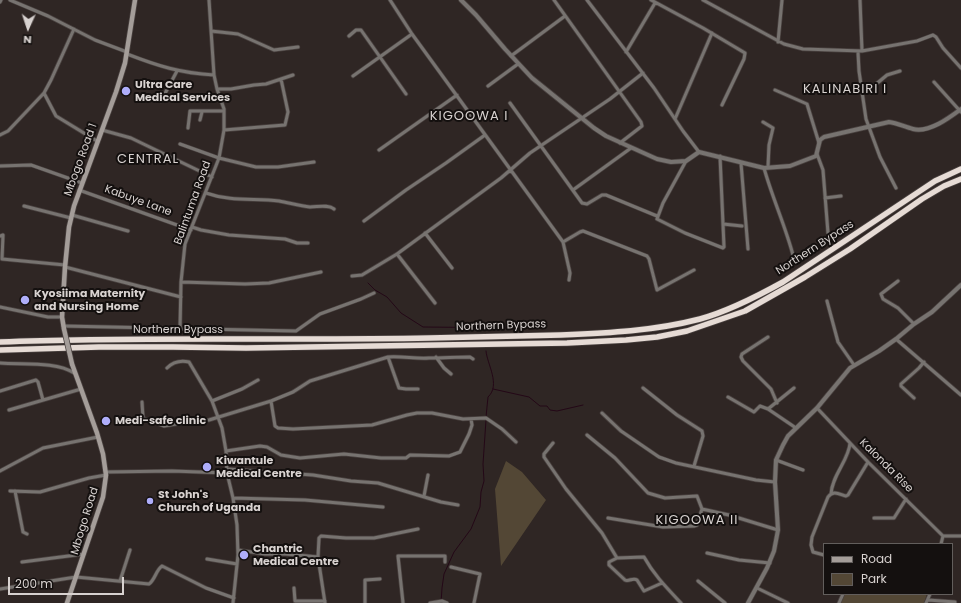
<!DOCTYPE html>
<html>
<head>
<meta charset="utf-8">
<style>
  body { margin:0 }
  #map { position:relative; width:961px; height:603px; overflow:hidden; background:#2f2624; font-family:Poppins,sans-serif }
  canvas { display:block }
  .legend { position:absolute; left:823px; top:543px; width:130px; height:52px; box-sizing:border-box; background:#14100f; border:1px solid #625e5c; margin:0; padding:5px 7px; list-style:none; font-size:12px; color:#d8d2d0 }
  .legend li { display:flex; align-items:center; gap:8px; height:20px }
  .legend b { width:20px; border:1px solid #625e5c }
  .north { position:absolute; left:8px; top:8px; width:40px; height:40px; -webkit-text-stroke:3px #14100f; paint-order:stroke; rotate:183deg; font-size:11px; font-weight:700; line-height:16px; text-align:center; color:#d8d2d0 }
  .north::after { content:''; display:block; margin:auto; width:14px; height:18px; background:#d8d2d0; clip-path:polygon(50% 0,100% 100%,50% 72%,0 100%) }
  .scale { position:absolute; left:8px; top:577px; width:116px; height:18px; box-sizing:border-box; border:2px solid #d8d2d0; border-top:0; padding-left:5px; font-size:12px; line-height:14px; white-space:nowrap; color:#d8d2d0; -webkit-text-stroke:3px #14100f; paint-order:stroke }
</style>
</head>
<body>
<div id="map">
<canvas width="961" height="603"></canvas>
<ul class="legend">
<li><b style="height:5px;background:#a49d99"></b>Road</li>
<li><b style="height:11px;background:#534735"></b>Park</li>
</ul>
<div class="north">N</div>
<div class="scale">200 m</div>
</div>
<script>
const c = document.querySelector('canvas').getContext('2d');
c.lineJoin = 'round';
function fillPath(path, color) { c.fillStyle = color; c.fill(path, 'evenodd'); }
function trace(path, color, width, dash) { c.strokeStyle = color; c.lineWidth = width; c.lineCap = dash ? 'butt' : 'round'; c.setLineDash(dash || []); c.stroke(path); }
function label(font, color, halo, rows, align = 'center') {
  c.font = font + ' Poppins,sans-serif'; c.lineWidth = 4; c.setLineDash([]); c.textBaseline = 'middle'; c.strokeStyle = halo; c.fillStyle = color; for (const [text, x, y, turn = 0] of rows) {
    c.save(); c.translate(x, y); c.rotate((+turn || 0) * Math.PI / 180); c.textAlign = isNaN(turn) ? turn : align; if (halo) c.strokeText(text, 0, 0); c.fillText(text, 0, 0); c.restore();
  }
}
fillPath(new Path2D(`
  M506 461 522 472 546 500 501 566 495 489Z
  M844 594H927L924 603H840Z`), '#534735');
trace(new Path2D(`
  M368 283 375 290 387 297 401 313 423 327 526 328
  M486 351C487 364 501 385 488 397L486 417
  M493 389 529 397 540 406H547L550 410 557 411 583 405
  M441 603 442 588 444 574 454 552 471 529 480 507 481 492 484 481 483 464 486 420`), '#240817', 1);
const minor = new Path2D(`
  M10 0 48 16 95 40 127 52
  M390 0 412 34 563 242 580 232 583 231 647 256 649 259 657 290 694 270
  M554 0 641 122 642 126 620 143
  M587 0 654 88 683 131 699 152
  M651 0 703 28 745 53 744 59 722 105
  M703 0 784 44 803 49 862 51 917 41 933 35 936 37 943 48 961 68
  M860 0 862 51
  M0 2 1 0
  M74 29 51 80 44 93 56 116 97 141
  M211 31 238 34 274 50 298 47
  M349 36 356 30H361L406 94
  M778 42 782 0
  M626 52 655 3
  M858 52 859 71 866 119 880 157 896 188
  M127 54C158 66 180 73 214 75
  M511 56 565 16
  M353 76 412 34
  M934 82 961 112
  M488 86 518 64
  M217 89H231L254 85 266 84 293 75
  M862 89 875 85 887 75 900 71
  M775 90 807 104 819 143
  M161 101 177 71
  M510 103 582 203 587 204 602 195H606L657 216
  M675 119 712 33
  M200 120 202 112
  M763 122 773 128 769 145 768 167
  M188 128 190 111H224
  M102 130 131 138 212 177
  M224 130 285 125 288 112 281 79
  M0 135 8 131 44 93
  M180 144 219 158 256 167H278L314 162
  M379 150 457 95
  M817 154 823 170 828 233
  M686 161 663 203 657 219 685 233 723 248 724 247 720 156
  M741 163 748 249
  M0 166 31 165 82 183
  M764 168C772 197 785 225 793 255
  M79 190 191 230
  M573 190 631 148
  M206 193C231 202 254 198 279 201 290 203 300 206 310 207 318 207 328 204 334 209
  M825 198 841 196
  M24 206 71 218
  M72 215 128 231
  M364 221 406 190 446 163 485 135
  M723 224 742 226
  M192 227 201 230 229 235 285 239 297 243H308
  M425 233 452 268
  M0 236 3 235 2 259 65 265
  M563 242 570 273 569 280
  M397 254 435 303
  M65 267 181 297
  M352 276 362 275 397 254 501 178 530 153 610 99 643 73
  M898 281 881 294 883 299 898 308 914 324
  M181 282 245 284 269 283 321 272
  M827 301 838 342 854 365
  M0 307 48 317H62
  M63 326 296 331 320 314 361 299 374 293
  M180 329 181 282 185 244 219 158 224 130V109L217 89 214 75 209 0
  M768 337 742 354 741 357 743 361 771 389 777 403
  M896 339 961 395
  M388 357C403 356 415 359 429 358 443 358 456 357 470 357L473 359
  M436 357 444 368 451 374
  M0 363C22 365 56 361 74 373
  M167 368C173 362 180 360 189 362L212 401 222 428 226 451 227 473 233 498 237 525 238 555 233 603
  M643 388 677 415 702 431 703 436 694 466
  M0 391 36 380 38 382 43 400
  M728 397 754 412 760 406 768 409 796 428
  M914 398 901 386V384L919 368 924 362
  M212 401 242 389 258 380
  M271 401 275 426 278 428 293 429 372 425 407 415 417 413H432L463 419 486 418 502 429 516 442
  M142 402 143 418 164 426 194 421 209 420 271 401 293 392 310 381 388 357 399 388 406 389H418
  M817 408 868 462 943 536
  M768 409 794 388
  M9 410 81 389
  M602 413 621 431 659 457 676 463 756 480 775 482
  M587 435 615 458 648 493 665 498 697 496 702 509 697 525 694 526 663 527 608 518
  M553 443 544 454V457L566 489 602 533 617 558
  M226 451 260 446 267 447 281 455 300 458 344 454 381 458H406L410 455 449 456 460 452 469 434 472 425 471 419
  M776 460 803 470
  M227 469 313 475 351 481 378 483 441 502 458 505
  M0 471 43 448 98 437
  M106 472 172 471 227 473
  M10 491 40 492 89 478 106 475
  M15 491 23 532 27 534
  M831 494C832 475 849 460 850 443
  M424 496 428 475
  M233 498 305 500 383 507
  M702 509 729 515 778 530
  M874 518H894L906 499
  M943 536H961
  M941 544 943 536
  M238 550 265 554H286L318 557 325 603
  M707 553 739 560 770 563
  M824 555 813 552 811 545 812 537 828 497C833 490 839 494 846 496L848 495 868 462
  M318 557 319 538 321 536 346 538H374L418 529
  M207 559 237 564
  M22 562 84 554
  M451 567 480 574 474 603
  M120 581 130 550
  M698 581 725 603
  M662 583 644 591 637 580C633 577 629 582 625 580L609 565V562L617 558 644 557C654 575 667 588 681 603
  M294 588 295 601H325
  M757 588 788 603
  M0 589 76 577 149 584C155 580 156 570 162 566L206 588 234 598
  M928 600 955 602
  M365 603V580L380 579
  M403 603 398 556H445V562
  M430 603 442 601 447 603
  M839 603 843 594
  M926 603 930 594`);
const tertiary = new Path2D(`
  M461 0 476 15 505 49 532 78 594 128 606 136 657 159 671 162 686 161 699 152 764 168 790 166 816 156 820 140 824 137 889 122C897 123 905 127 913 129 929 133 949 118 961 109
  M748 603 767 568 774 551 778 530 775 482 776 460 783 445 788 436 817 408 850 368 879 351 896 339 914 324 932 312 961 285`);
const secondary = new Path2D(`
  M64 329 62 317 65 267 69 227 74 206 116 92 125 63 135 0
  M67 603 103 497 106 475 103 454 97 433 72 364`);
const motorway = new Path2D(`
  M0 342C143 336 287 341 430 338 474 337 518 336 561 335 608 333 654 331 700 319 729 311 756 297 783 282L935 181 961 169
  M0 350 99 347H173L246 348 567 343 626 340 657 337 687 331 745 311 805 277 850 249 922 199 944 186 961 179`);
trace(minor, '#4a4240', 4.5);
trace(tertiary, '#4a4240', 5.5);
trace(secondary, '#4a4240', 6);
trace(motorway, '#4a4240', 7);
trace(minor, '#777370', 3);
trace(tertiary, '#777370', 4);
trace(secondary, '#a49d99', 4.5);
trace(motorway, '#e6dbd5', 5.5);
const secondaryBridge = new Path2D(`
  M64 329 72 364`);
trace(secondaryBridge, '#4a4240', 6, []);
trace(secondaryBridge, '#a49d99', 4.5);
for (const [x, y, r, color] of [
  [126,91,5,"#afaefa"],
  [25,300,5,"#afaefa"],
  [106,421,5,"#afaefa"],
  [207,467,5,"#afaefa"],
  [150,501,4,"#afaefa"],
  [244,555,5,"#afaefa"]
]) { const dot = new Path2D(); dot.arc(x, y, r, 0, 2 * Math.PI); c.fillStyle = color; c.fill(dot); trace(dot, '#14100f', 1.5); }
label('bold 11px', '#d8d2d0', '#14100f', [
  ["Ultra Care",135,85],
  ["Medical Services",135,98],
  ["Kyosiima Maternity",34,294],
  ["and Nursing Home",34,307],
  ["Medi-safe clinic",115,421],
  ["Kiwantule",216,461],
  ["Medical Centre",216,474],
  ["St John's",158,495],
  ["Church of Uganda",158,508],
  ["Chantric",253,549],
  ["Medical Centre",253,562]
], 'left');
label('11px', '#d8d2d0', '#14100f', [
  ["Mbogo Road 1",81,160,-70],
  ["Kabuye Lane",138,201,20],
  ["Balintuma Road",193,203,-70],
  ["Northern Bypass",815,248,-33],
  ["Northern Bypass",501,326,-2],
  ["Northern Bypass",178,330],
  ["Kalonda Rise",886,466,45],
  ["Mbogo Road",85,521,-73]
]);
c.letterSpacing = '1px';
label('13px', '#d8d2d0', '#14100f', [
  ["KALINABIRI I",845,90],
  ["KIGOOWA I",469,117],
  ["CENTRAL",148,160],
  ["KIGOOWA II",697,521]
]);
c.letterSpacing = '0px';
</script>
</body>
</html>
